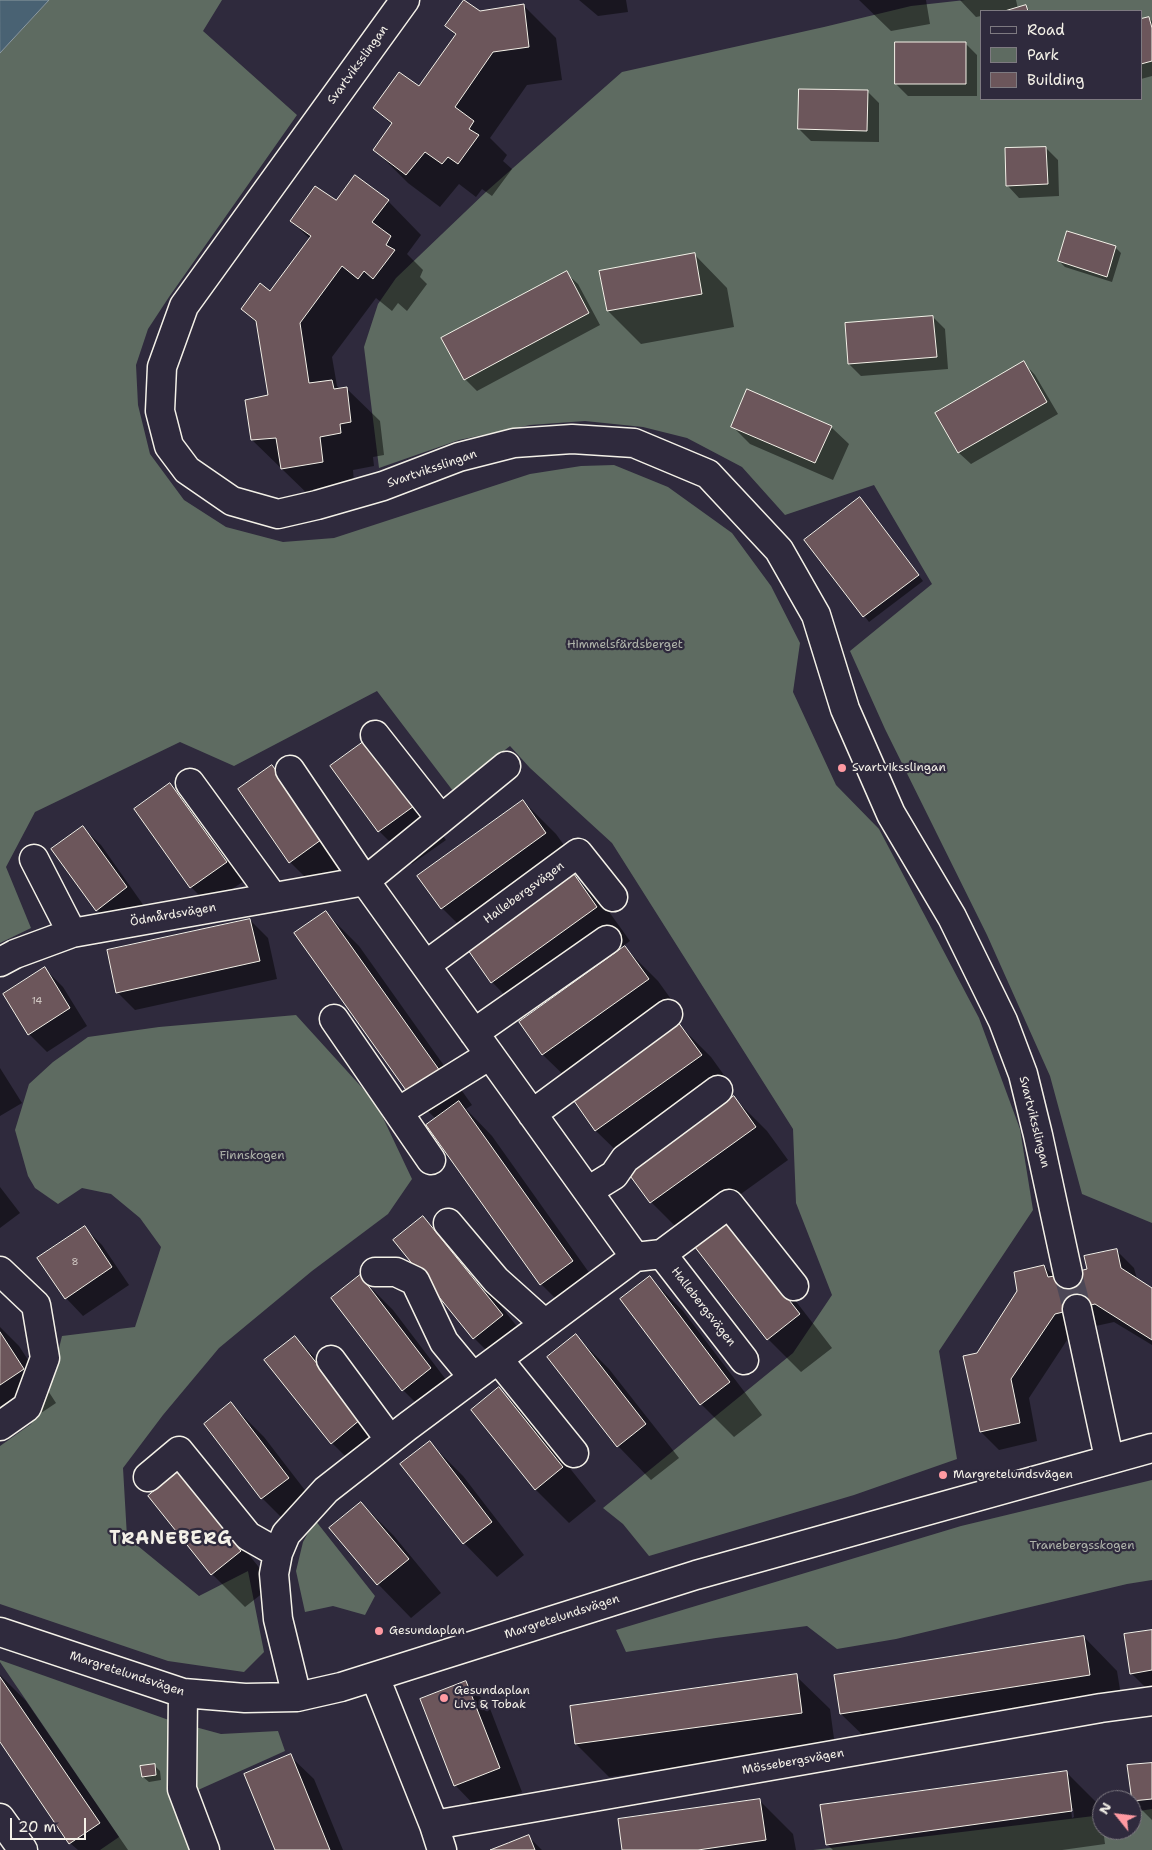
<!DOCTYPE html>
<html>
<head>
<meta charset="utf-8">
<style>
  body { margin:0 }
  #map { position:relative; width:1152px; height:1850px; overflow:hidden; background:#2f2a3d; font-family:"Shantell Sans",sans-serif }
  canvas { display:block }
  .legend { position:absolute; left:980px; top:10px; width:162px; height:90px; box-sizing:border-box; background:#2f2a3d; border:1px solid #7e7a81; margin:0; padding:6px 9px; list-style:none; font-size:15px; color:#f4f1e8 }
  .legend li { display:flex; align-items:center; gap:10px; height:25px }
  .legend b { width:25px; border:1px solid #7e7a81 }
  .north { position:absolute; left:1092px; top:1790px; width:50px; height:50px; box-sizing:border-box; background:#2f2a3d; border:1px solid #7e7a81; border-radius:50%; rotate:299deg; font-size:14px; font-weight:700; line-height:20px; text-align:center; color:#f4f1e8 }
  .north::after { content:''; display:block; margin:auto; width:18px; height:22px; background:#ff9aa2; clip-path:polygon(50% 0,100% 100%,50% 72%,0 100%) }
  .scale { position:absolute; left:10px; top:1818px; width:76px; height:22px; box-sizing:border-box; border:2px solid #f4f1e8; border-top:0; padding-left:6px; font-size:15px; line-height:18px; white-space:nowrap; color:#f4f1e8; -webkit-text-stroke:4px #2f2a3d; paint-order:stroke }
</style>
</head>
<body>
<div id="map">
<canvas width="1152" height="1850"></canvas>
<ul class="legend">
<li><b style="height:6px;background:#2f2a3d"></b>Road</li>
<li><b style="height:14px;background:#5e6b61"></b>Park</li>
<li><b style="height:14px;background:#6c565b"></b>Building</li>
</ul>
<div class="north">N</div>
<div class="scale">20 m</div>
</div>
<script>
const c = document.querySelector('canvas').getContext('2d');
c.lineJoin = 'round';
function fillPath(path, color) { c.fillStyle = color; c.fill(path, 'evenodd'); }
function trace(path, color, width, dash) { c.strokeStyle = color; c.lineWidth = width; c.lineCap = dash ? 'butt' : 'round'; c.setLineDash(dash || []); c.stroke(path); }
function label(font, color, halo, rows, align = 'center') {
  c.font = font + ' "Shantell Sans",sans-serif'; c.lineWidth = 4.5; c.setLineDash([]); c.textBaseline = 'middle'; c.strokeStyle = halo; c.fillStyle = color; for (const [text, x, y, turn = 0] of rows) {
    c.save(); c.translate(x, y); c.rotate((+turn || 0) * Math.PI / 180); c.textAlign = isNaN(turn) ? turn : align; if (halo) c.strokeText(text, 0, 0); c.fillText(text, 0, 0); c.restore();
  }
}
fillPath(new Path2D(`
  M49 0H222L203 31 297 115 169 297 148 329 136 365 138 405 150 454 184 500 226 527 283 542 334 538 530 474 581 466 614 465 668 487 732 533 771 586 800 643 793 692 836 785 879 829 979 1018 1020 1129 1033 1210 939 1351 957 1459 854 1495 649 1556 623 1524 603 1508 793 1353 832 1295 796 1203 793 1129 612 843 530 768 510 746 453 791 377 691 234 766 180 742 35 812 6 867 31 928 0 943V53Z
  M965 0H1152V1223L1082 1194 1050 1076 987 935 885 729 850 651 932 584 874 485 785 515 742 467 687 438 643 427 585 421 530 425 459 440 379 468 364 347 378 304 396 278 488 190 622 72 824 27 911 6ZM981 11H1141V99H981Z
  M296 1015 376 1103 412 1179 388 1214 312 1271 219 1348 163 1415 123 1468 127 1537 199 1596 248 1571 264 1652 244 1672 168 1661 0 1604V1446L31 1424 48 1393 62 1336 135 1327 161 1247 140 1218 111 1194 82 1188 58 1204 35 1188 28 1176 15 1130 29 1084 53 1062 88 1037 159 1027Z
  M1152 1480V1580L1127 1584 896 1639 837 1649 807 1626 716 1638 626 1652 616 1630 961 1526Z
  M315 1520 375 1596 365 1615 333 1606 305 1612 296 1571 303 1542Z
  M0 1660 166 1719 221 1734 278 1731 285 1751 178 1799 197 1850H100L119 1837 0 1662Z
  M1152 1809V1850H813L1102 1815V1830H1132V1812Z`), '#5e6b61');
const water = new Path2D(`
  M0 0H49L0 53Z`);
fillPath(water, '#496273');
trace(water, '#8d9ba2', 1);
fillPath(new Path2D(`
  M579 0H626L628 12 598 16Z
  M859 0H926L930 24 891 31Z
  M960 0H1016L1018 9 1026 7 1030 11H981V16L976 17Z
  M523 5 556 38 562 80 527 85 490 138 507 155 503 161 512 169 492 196 482 189 476 197 459 184 440 207 408 183 375 150 392 125 375 108 419 88 456 36 447 26 479 13Z
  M1149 18 1152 21V76L1141 79V20Z
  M965 43 977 55V96H908L896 84Z
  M867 91 879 103V142L811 141 799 129Z
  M1046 148 1058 160 1059 196 1019 198 1008 186Z
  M355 176 388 201 421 235 407 254 423 270 420 277 427 284 407 311 398 303 392 311 376 298 332 357 337 386 340 389 346 388 380 421 384 455 373 457 374 466 353 470 355 495 315 501 252 440 269 396 257 324 243 309 270 293 310 239 291 221 336 202Z
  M1115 247 1121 253 1112 282 1065 267 1059 261Z
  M694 254 727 288 734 327 641 344 608 311Z
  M566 273 578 284 600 325 477 391 465 379Z
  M933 317 945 329 948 369 861 376 849 364 846 324Z
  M1024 363 1035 375 1058 414 971 464 959 453Z
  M732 426 831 427 849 444 833 480 750 444Z
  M865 505 923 581 869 622 806 540Z
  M400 775 446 840 412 864 379 831Z
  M170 785 188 803 244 881 209 905 191 887 136 810Z
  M305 800 357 870 323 895 290 862Z
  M523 801 556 834 579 866 475 941 442 908Z
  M83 828 101 845 144 906 115 928 97 910Z
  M574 876 607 909 630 941 525 1016 492 982 469 950Z
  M326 913 359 946 472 1105 466 1109 492 1136 605 1295 574 1317 541 1284 436 1119 409 1093Z
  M250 920 268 938 277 979 135 1010 117 992Z
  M625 948 658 981 681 1013 577 1088 543 1055 521 1023Z
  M45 969 63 987 87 1026 47 1052 29 1034Z
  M678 1024 711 1057 734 1089 630 1164 596 1131 574 1099Z
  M0 1068 22 1103 0 1116Z
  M734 1098 767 1131 788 1160 684 1235 651 1202Z
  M0 1187 20 1213 0 1228Z
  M423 1217 456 1250 535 1349 507 1371 474 1338Z
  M84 1227 102 1245 129 1285 83 1316 66 1298Z
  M1116 1250 1134 1268 1137 1279 1152 1289V1345L1114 1322 1073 1331 1029 1398 1037 1441 999 1450 981 1432 964 1357 978 1354 1044 1266 1055 1277 1088 1270Z
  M757 1251 832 1348 801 1372 768 1339Z
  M360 1277 393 1310 463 1402 436 1423 403 1390Z
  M650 1278 683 1311 762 1415 734 1437 701 1404Z
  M0 1327 19 1346 56 1403 14 1431 0 1417Z
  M576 1336 609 1369 679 1458 651 1480 618 1446 548 1357Z
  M295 1337 328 1371 393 1453 365 1476 332 1443Z
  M499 1389 533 1422 596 1501 569 1523 536 1490Z
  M231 1404 264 1437 321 1511 295 1531 262 1498Z
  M430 1443 463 1476 524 1555 497 1577 464 1543Z
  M178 1474 211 1507 273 1585 245 1607 212 1574Z
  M361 1503 394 1536 441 1593 411 1618 378 1584 331 1528Z
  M1152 1631V1691H1149L1131 1673Z
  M1084 1637 1117 1671 1123 1708 875 1747 841 1714Z
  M0 1675 26 1701 128 1850H78L70 1843 0 1740Z
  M796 1676 830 1709 835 1746 609 1777 576 1744Z
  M466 1682 489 1706 522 1792 478 1809 455 1785Z
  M290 1756 314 1779 343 1850H277Z
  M1152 1764V1820L1133 1801Z
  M154 1765 160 1771 161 1780 149 1782 143 1777Z
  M1066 1772 1100 1806 1105 1844 1062 1850H833L827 1844ZM1071 1808H1073L1074 1817 1072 1818Z
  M760 1801 793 1834 796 1850H624Z
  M529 1837 542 1850H493Z`), '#0007');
const building = new Path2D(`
  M464 0 480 11 524 4 529 47 493 52 455 107 474 121 469 129 479 135 458 164 448 157 442 164 425 152 406 175 373 150 392 123 373 108 399 72 419 86 456 34 445 26Z
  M1026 5 1028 11H1005Z
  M1149 17 1152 28V61L1141 64V19Z
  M895 42H966V84H895Z
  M799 89 868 90 867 131 798 129Z
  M1046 147 1048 184 1006 186 1005 148Z
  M355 175 389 200 372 222 391 236 386 245 395 250 373 279 364 271 358 279 342 266 300 323 309 383 332 380 334 389 347 387 351 422 340 424 341 433 320 437 323 462 281 469 276 438 251 440 245 400 268 395 256 321 241 309 260 283 270 291 311 236 290 221 315 186 336 200Z
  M1067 231 1116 246 1107 277 1058 261Z
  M695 253 702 294 607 311 599 271Z
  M567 271 589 313 464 380 441 338Z
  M933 316 937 357 848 364 845 323Z
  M1024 361 1047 402 958 453 935 413Z
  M747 389 832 426 815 463 731 427Z
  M860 497 919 575 863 617 804 540Z
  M366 740 414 806 378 832 330 766Z
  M272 765 325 837 289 863 238 789Z
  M170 783 227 862 190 888 134 809Z
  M523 800 546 833 441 909 417 876Z
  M83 826 127 887 96 911 51 849Z
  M574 874 597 907 491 983 468 950Z
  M326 911 440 1071 408 1093 294 933Z
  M250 919 260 961 116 993 107 950Z
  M625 946 649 979 542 1055 519 1022Z
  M45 967 70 1008 28 1035 3 994Z
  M678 1022 702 1055 595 1131 572 1098Z
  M734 1096 756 1127 650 1203 628 1173Z
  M459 1101 573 1261 540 1285 426 1125Z
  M423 1216 503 1315 473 1339 393 1240Z
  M724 1217 800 1314 767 1340 691 1242Z
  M85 1226 112 1267 65 1299 37 1258Z
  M1117 1249 1121 1268 1152 1288V1340L1095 1304 1055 1314 1011 1379 1020 1423 980 1432 963 1356 977 1353 1017 1291 1014 1272 1044 1265 1048 1277 1068 1274 1087 1269 1084 1256Z
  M360 1275 431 1368 402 1391 331 1298Z
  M650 1276 730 1382 700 1405 620 1299Z
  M0 1332 24 1369 0 1385Z
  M576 1334 646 1424 617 1447 547 1357Z
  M295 1336 361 1419 331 1444 264 1360Z
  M499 1387 563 1467 535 1490 471 1410Z
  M231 1402 289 1478 261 1499 204 1424Z
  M430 1441 492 1522 463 1544 400 1464Z
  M178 1472 241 1551 211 1575 148 1496Z
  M361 1502 409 1559 377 1585 329 1528Z
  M1152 1630V1670L1130 1674 1124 1634Z
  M1084 1636 1090 1675 840 1714 834 1675Z
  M797 1674 802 1713 575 1744 570 1706Z
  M0 1677 100 1823 69 1844 0 1742Z
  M466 1681 500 1768 454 1786 420 1699Z
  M291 1754 330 1850H275L244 1774Z
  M1152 1763V1799L1132 1801 1127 1765Z
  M155 1764 156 1775 142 1777 140 1766Z
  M1067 1771 1072 1811 826 1845 820 1805Z
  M760 1799 766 1840 698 1850H622L618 1819Z
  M529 1835 535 1850H490L508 1843Z`);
fillPath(building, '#6c565b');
trace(building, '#f4f1e8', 1);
trace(new Path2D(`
  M1068 1274 1077 1309`), '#4d4857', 28, [28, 14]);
const minor = new Path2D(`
  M405 0 184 306 162 367 160 411 169 446 187 470 232 501 278 514 317 505 383 486 459 457 514 443 572 439 634 443 708 474 779 550 816 615 845 709 891 814 952 917 1003 1021 1023 1074 1038 1135 1068 1274
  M375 735 441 819
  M290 770 365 881 635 1257 408 1426 326 1490 286 1534 278 1553 274 1574 278 1619 297 1697
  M190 783 273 897
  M34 859 72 933
  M0 962 15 954 72 933 365 881 506 766
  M426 965 578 853 613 897
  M334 1019 431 1160
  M474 1033 607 940
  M398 1112 490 1055
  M532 1114 668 1014
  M588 1191 614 1175 625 1159 718 1090
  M448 1223 496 1280 545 1324
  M662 1254 744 1360
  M635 1257 662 1254 729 1204 794 1286
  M0 1271 36 1305 45 1358 27 1407 0 1426
  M375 1272H396L415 1281 444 1342 473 1377
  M1077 1309 1109 1458
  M498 1359 574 1453
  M331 1360 390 1440
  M148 1477 179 1451 248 1536 278 1553
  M0 1632 183 1693 245 1698 297 1697 341 1687 696 1575 1152 1448
  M375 1677 434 1825 442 1850
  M183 1693 182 1789 205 1850
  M0 1818 23 1850
  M434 1825 1101 1708 1152 1701`);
trace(minor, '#f4f1e8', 31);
trace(minor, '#2f2a3d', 28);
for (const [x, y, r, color] of [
  [842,768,5,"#ff9aa2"],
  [943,1475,5,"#ff9aa2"],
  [379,1631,5,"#ff9aa2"],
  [444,1698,5,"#ff9aa2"]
]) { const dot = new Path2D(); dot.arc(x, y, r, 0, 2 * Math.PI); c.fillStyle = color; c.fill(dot); trace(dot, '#2f2a3d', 2); }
label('10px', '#d2cac5', null, [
  ["14",37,1001],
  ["8",75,1262]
]);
label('12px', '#f4f1e8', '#2f2a3d', [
  ["Svartviksslingan",358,65,-54],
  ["Svartviksslingan",432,469,-19],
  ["Hallebergsvägen",524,893,-36],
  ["Ödmårdsvägen",173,915,-10],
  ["Svartviksslingan",1034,1122,76],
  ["Hallebergsvägen",703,1307,52],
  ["Margretelundsvägen",562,1617,-18],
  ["Margretelundsvägen",127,1674,18],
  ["Mössebergsvägen",793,1762,-10]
]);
label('12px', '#b0b5ab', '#2f2a3d', [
  ["Himmelsfärdsberget",625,645],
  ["Finnskogen",252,1156],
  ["Tranebergsskogen",1082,1546]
]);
label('12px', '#f4f1e8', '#2f2a3d', [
  ["Svartviksslingan",852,768],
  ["Margretelundsvägen",953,1475],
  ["Gesundaplan",389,1631],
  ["Gesundaplan",454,1691],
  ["Livs & Tobak",454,1705]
], 'left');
c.letterSpacing = '1px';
label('bold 18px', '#f4f1e8', '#2f2a3d', [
  ["TRANEBERG",171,1539]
]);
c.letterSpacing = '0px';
</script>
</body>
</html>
